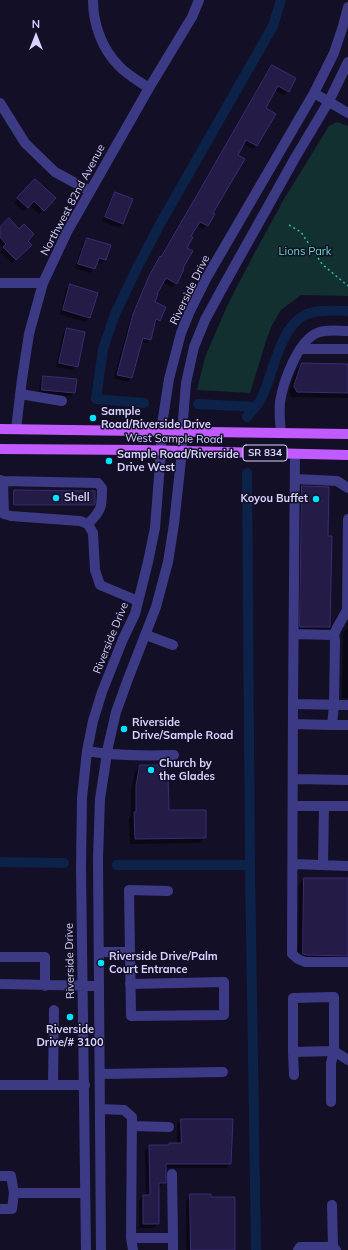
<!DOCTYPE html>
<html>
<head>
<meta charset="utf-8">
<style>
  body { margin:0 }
  #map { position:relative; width:348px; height:1250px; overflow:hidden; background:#130f26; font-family:Mulish,sans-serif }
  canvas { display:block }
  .north { position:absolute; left:16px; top:16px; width:40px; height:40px; -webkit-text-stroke:3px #130f26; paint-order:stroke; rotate:0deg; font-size:11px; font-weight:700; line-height:16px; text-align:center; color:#d9d4ff }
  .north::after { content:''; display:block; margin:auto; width:14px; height:18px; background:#d9d4ff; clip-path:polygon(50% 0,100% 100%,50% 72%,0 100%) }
</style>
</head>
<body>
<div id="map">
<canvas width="348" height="1250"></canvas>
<div class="north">N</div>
</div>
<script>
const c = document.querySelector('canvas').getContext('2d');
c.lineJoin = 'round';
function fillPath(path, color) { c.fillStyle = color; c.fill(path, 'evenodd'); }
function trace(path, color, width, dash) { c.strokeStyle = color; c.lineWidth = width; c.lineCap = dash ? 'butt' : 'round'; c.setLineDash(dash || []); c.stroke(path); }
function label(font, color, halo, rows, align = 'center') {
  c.font = font + ' Mulish,sans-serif'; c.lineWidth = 3; c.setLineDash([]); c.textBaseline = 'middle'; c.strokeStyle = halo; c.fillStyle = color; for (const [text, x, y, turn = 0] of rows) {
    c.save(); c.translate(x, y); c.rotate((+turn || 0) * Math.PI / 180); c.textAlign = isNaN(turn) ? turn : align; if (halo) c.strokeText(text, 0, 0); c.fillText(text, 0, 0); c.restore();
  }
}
fillPath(new Path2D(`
  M337 122 348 126V296L301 295 281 310 272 325 266 341 250 393 197 390 205 357 227 306 255 252 284 199 329 126Z`), '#12302f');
fillPath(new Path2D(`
  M272 66 288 91 284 95 275 90 264 108 256 146 253 149 243 144 237 155 207 225 203 229 197 225 190 237 185 248 182 269 176 283 172 287 163 282 156 294 153 303 159 320 156 324 154 323 150 340 146 343 141 342 131 378 128 382 114 378 130 319 146 281 156 261 160 257 194 199 268 70Z
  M35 181 54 198 39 214 29 205 23 211 14 203Z
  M116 193 122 224 119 228 102 221 112 197Z
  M0 228 27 241 31 245 12 263 0 252 3 248 0 245Z
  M87 239 105 260 101 264 96 262 94 269 90 273 75 268 83 243Z
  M70 285 96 293 89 318 85 322 60 314 66 289Z
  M67 330 77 366 73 370 56 367 63 333Z
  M303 364 348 365V398L292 397 289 392 297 369Z
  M44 377 74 392 71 396 39 394 40 381Z
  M303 487 327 537 330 626 324 631 295 632 297 492Z
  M15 491 93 505 92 506H13L14 492Z
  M348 627V698H342L343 632Z
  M140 766 168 811 205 837 200 843 130 844 129 818 131 816V792L135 772Z
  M304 879H348V961L298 959 299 884Z
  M181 1120H232L230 1163 226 1168H165V1182L160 1187H158V1223L154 1228H139V1201L143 1196H146L145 1151 149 1146H168L169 1144H177V1125Z
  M191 1195 234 1250H186V1200Z`), '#0007');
trace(new Path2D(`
  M144 403 96 399 103 349 115 314 137 268 160 224 273 26 281 0
  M198 404 255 407
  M247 417C252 410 259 405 262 397 273 374 280 327 305 315 318 309 334 311 348 311
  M247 473 250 867 256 1250
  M0 862 64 863
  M117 865H250`), '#0c2248', 10);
const building = new Path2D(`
  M272 65 296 78 289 92 278 86 270 100 266 108 276 114 257 146 246 140 238 155 245 159 213 213 215 214 208 226 200 222 191 236 193 237 187 248 193 251 183 268 184 269 177 284 166 278 157 294H158L155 302 166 307 160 321 156 319 151 340 143 338 132 378 117 375 133 314 149 276 160 256 161 257 197 195Z
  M35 179 56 198 44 211 34 201 28 208 17 198Z
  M115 192 133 199 123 224 105 217Z
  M9 218 19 229 24 224 34 234 28 241 32 245 16 260 3 247 6 244 0 237V227Z
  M87 238 111 245 106 260 99 258 95 269 78 264Z
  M70 284 98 293 90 318 63 310Z
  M67 328 85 332 78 367 59 363Z
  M302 363 348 364V393L297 392 294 386Z
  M43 376 77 379 75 393 42 390Z
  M302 486 329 487 328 536H332L330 627H300Z
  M14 490 95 491V503L94 505H14Z
  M140 765H165V775H168L169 810H206V838L135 839 134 812H136V786Z
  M304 878H348V956L306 955 303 954Z
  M181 1119H233L231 1164H166V1183H159V1224H143V1195H150L149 1145H169V1143H181Z
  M190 1194H211V1197H235V1250H191Z`);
fillPath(building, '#241b47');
trace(building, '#3b2d73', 1);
trace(new Path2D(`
  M289 225 301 232 322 264 348 286`), '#2fb8b0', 1.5, [2, 3]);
trace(new Path2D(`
  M93 0C93 24 102 49 119 66 126 74 140 82 149 88
  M314 93 348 113
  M0 103 25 143 55 172 90 191
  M0 283H43
  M300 349H347
  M20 394 62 401
  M16 429 22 379 29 334 43 283 67 232 149 88 192 17 199 0
  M281 433C280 423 279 412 280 402 283 382 298 341 317 333 326 329 338 331 348 331
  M295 454 293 704 348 705
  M295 479 337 481 348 488
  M0 480 3 481 4 514 11 516 80 521 88 524 93 533 95 570 100 585 138 601
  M3 481 98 483 102 488C102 507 102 510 88 524
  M348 519 347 610H348
  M294 634 334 635 337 628 347 610
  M146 635 173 645
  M293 704 292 954 298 959 305 962H348
  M293 724 332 725 334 705 335 640 334 635
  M332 725H348
  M87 751C116 756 145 756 174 755
  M293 779 348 780
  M293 806H348
  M293 864 348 866
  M323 865 324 806
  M99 952H130L131 1016 224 1015V982L130 984
  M130 952 129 890 168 891
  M0 957H45V986
  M0 984 99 986
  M334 997V1051L293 1052V998Z
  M293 1052 294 1075
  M100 1074 223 1072
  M0 1085H85
  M53 1085 54 1010
  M331 1102V1063L334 1051 348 1060
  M100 1109 124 1110 132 1117 131 1238 133 1250
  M132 1126 169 1127
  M0 1176H11L14 1193 12 1209H0
  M14 1193H85
  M332 1205 333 1247
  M131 1238H173L172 1174
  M173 1238V1250
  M86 1250 81 868 82 798 87 751 93 721 102 692 123 639 135 614 148 562 155 528 161 451V432L163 418 169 379 181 333 190 311 207 277 314 93 334 53 343 26 348 7
  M101 1250 98 858 100 799 108 747 116 712 128 679 156 607 168 562 174 524 180 469 182 451V432L186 383 194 347 205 320 224 285 295 158 329 101 348 62
  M298 1250 300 1247H333L336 1250`), '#3d3a85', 10);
trace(new Path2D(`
  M0 429 348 434
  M0 449 143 450 348 455`), '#c25bff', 10);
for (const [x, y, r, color] of [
  [93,418,4,"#00e5ff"],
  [109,461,4,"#00e5ff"],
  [56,498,4,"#00e5ff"],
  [316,499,4,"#00e5ff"],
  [124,729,4,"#00e5ff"],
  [151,770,4,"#00e5ff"],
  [101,963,4,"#00e5ff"],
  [70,1017,4,"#00e5ff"]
]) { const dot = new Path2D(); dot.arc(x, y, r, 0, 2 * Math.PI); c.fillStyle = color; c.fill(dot); trace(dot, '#130f26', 1.5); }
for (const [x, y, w] of [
  [265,453,44]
]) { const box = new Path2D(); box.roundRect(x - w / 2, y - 8, w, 16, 3); c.fillStyle = '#130f26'; c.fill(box); trace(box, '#d9d4ff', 1); }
label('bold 10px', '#d9d4ff', null, [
  ["SR 834",265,453]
]);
label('11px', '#d9d4ff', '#130f26', [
  ["Northwest 82nd Avenue",73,200,-62],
  ["Riverside Drive",190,290,-64],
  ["West Sample Road",174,439,1],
  ["Riverside Drive",111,638,-68],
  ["Riverside Drive",70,961,-91]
]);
label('11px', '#5fe0c0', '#130f26', [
  ["Lions Park",305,252]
]);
label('bold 11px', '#d9d4ff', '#130f26', [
  ["Sample",101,412],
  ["Road/Riverside Drive",101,425],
  ["Sample Road/Riverside",117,455],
  ["Drive West",117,468],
  ["Shell",64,498],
  ["Koyou Buffet",308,499,"right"],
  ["Riverside",132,723],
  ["Drive/Sample Road",132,736],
  ["Church by",159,764],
  ["the Glades",159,777],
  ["Riverside Drive/Palm",109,957],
  ["Court Entrance",109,970],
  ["Riverside",70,1030,"center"],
  ["Drive/# 3100",70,1043,"center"]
], 'left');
</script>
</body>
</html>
